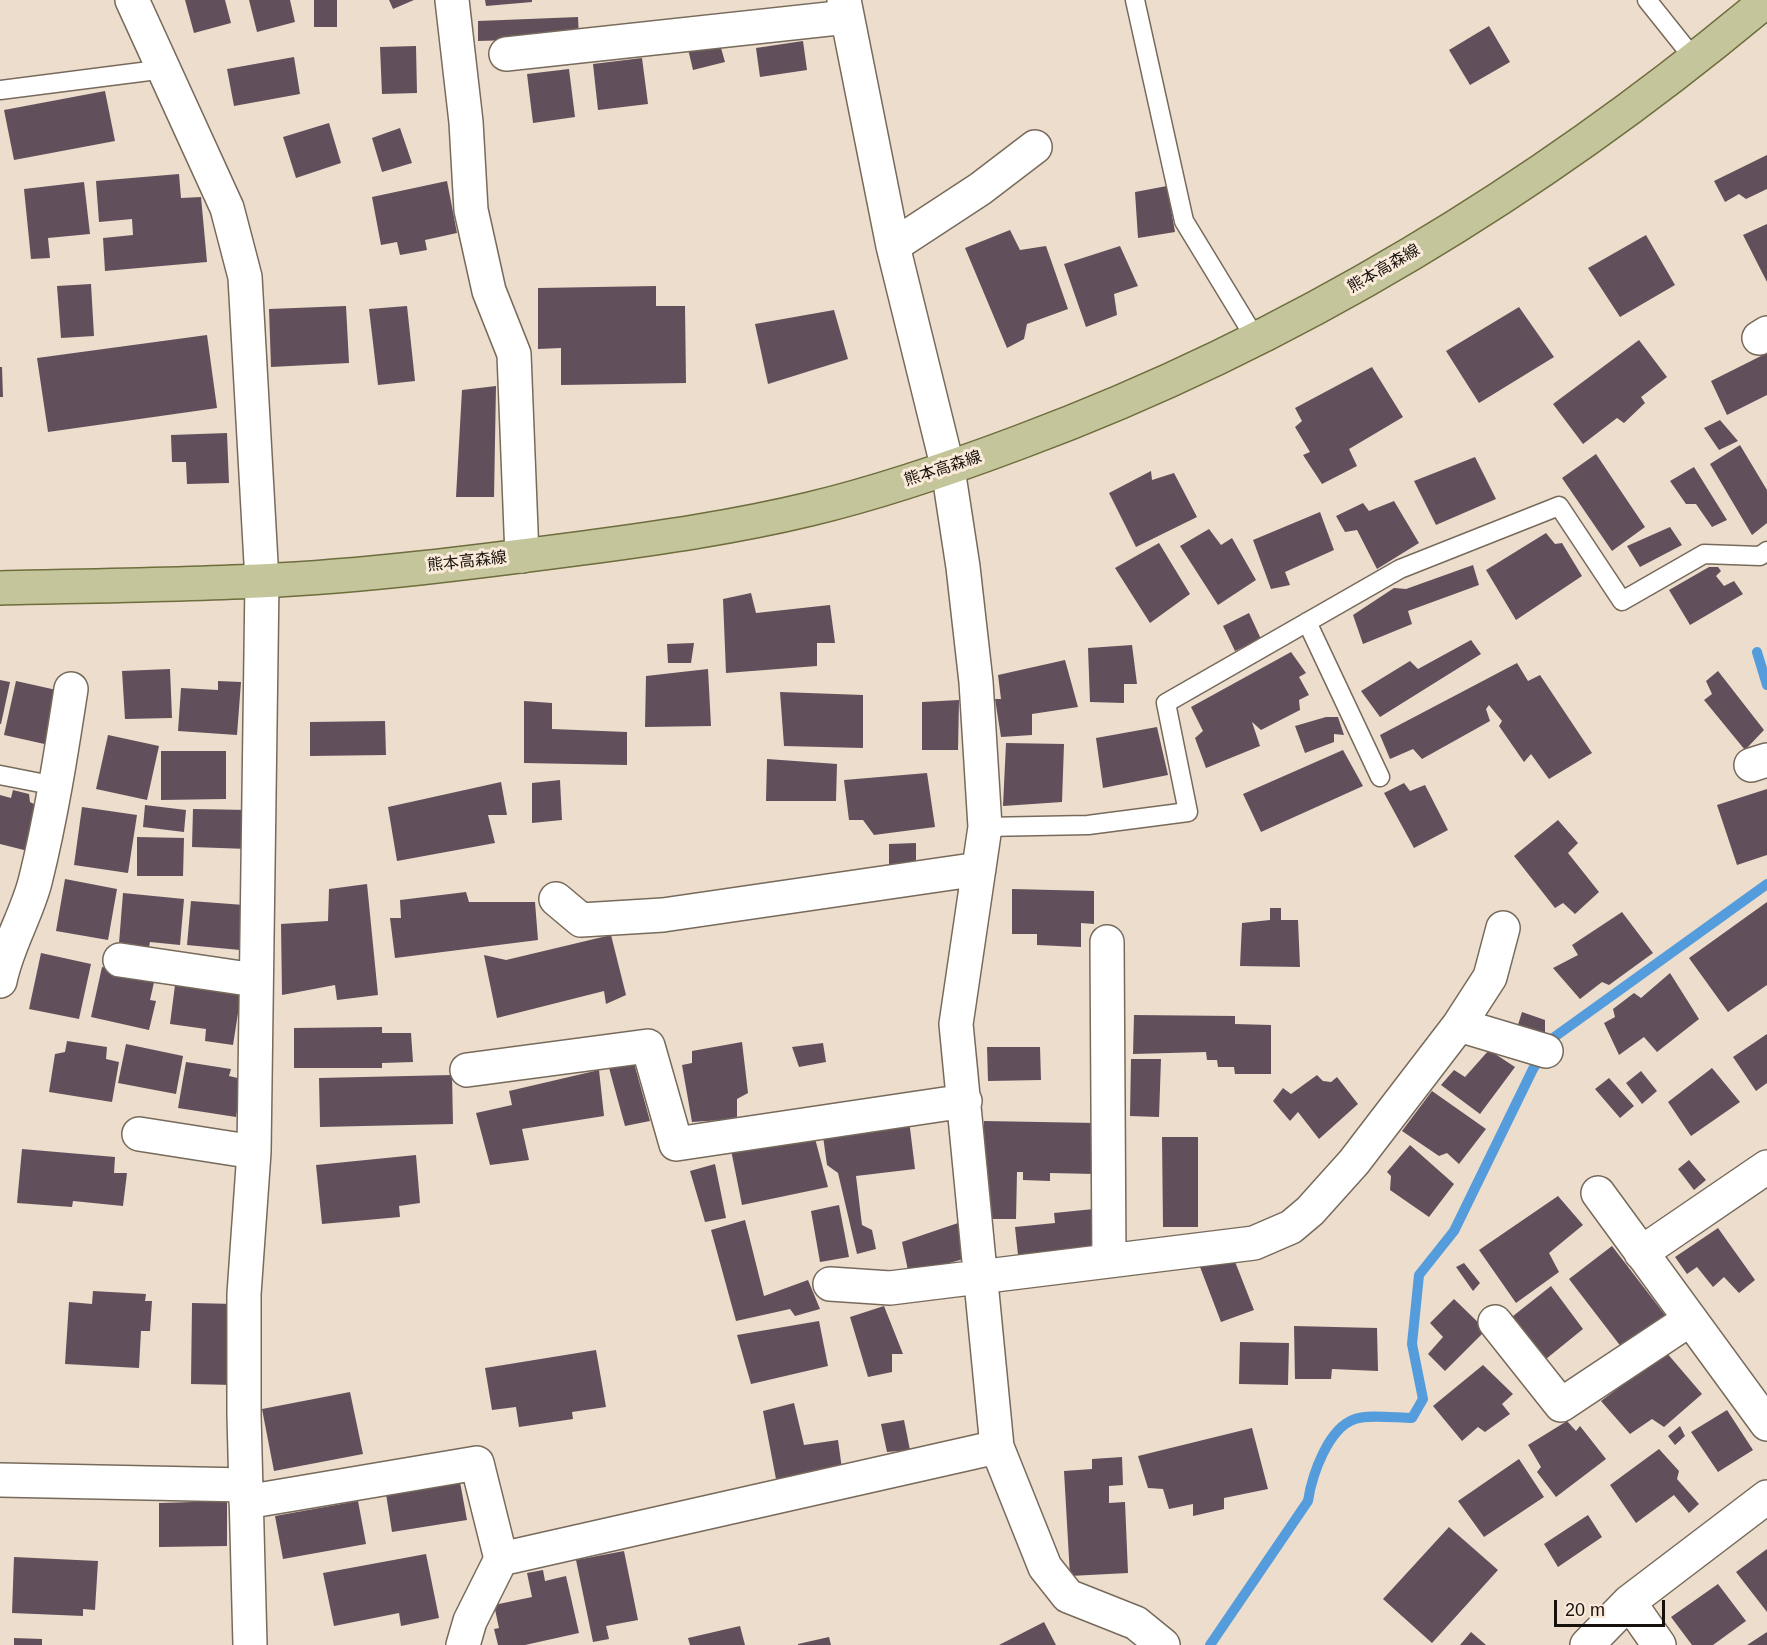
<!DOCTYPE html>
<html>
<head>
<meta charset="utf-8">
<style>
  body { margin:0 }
  #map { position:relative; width:1767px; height:1645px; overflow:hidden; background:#edddcc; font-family:Arial,sans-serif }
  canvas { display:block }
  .scale { position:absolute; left:1554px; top:1600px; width:111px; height:27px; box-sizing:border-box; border:3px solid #17110c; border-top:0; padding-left:8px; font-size:18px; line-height:21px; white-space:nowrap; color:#17110c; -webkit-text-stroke:4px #faead9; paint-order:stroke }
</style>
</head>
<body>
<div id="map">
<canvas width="1767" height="1645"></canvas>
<div class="scale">20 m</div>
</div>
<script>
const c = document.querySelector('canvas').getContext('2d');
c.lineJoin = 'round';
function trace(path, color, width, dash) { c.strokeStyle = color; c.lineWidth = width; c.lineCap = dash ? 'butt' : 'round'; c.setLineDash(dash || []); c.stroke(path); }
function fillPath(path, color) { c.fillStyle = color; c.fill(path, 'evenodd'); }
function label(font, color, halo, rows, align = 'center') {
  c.font = font + ' Arial,"Noto Sans JP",sans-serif'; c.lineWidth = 6; c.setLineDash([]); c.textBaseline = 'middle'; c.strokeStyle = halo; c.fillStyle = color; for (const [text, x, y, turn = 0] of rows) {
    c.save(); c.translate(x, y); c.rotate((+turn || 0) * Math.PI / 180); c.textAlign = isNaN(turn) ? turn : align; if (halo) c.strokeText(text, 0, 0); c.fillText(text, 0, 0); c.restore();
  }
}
trace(new Path2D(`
  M1757 652 1767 685
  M1210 1645 1308 1501C1312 1475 1328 1428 1355 1419 1368 1414 1397 1418 1412 1418L1423 1399 1412 1344 1419 1275 1454 1231 1533 1069 1553 1038 1767 884`), '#549cdc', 10);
fillPath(new Path2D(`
  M185 0H225L231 23 194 33Z
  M249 0H290L295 22 257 32Z
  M314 0H337V27H314Z
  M389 0H414L393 9Z
  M485 0H532V2L486 6Z
  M578 17 579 38 478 41V21Z
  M1489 26 1510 62 1470 85 1449 50Z
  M719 41 725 62 693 70 688 49Z
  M803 41 807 70 760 77 756 48Z
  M416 46 417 93 382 94 380 47Z
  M294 57 300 94 234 106 227 69Z
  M642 58 648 104 598 110 593 64Z
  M569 69 575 117 533 123 527 74Z
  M105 91 115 141 14 160 4 110Z
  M329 123 341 163 296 178 283 137Z
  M400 128 412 163 382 172 372 138Z
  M1767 155V189L1746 199 1739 194 1725 202 1714 181Z
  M179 174 181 198 201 197 207 262 105 271 103 238 133 235 132 219 99 222 96 181Z
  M447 181 457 233 425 240 427 250 400 255 397 242 381 245 372 197Z
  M84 182 90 234 48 238 50 258 31 259 24 189Z
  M1167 186 1175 232 1138 238 1135 192Z
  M1767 224V282L1743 235Z
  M1010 230 1020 250 1046 246 1068 309 1027 324 1024 339 1007 348 965 248Z
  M1646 235 1675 285 1620 317 1588 268Z
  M1120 246 1138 286 1114 294 1117 315 1086 327 1064 264Z
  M91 284 94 336 61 338 57 286Z
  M656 286V306H685L686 383 561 385V348L538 349V288Z
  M346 306 349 363 271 367 269 309Z
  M407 306 415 381 378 385 369 309Z
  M1519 307 1554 357 1479 403 1446 351Z
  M834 310 848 359 768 384 755 324Z
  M207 335 217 408 48 432 37 358Z
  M1639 340 1667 377 1641 397 1645 403 1624 423 1617 418 1583 444 1553 404Z
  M1767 353V395L1727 415 1711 381Z
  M0 367H2L3 397H0Z
  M1372 367 1403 417 1349 449 1357 466 1322 484 1303 455 1310 452 1295 427 1302 421 1295 408Z
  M496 386 494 497H456L462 390Z
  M1720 420 1738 441 1719 450 1704 428Z
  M227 433 229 483 187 484 186 462H172L171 435Z
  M1740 445 1767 490V523L1752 535 1710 464Z
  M1596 454 1645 527 1612 551 1562 478Z
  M1475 457 1496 499 1436 525 1414 481Z
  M1694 467 1727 520 1712 527 1696 504H1686L1670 481Z
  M1151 471 1152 480 1174 473 1197 517 1136 547 1109 493Z
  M1394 501 1419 543 1377 569 1357 530 1345 532 1336 516 1363 503 1369 511Z
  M1320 512 1334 550 1285 572 1290 585 1271 589 1253 540Z
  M1670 527 1682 545 1640 567 1627 546Z
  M1209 529 1221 545 1232 538 1256 580 1218 605 1180 546Z
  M1546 533 1555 544 1562 543 1582 576 1516 620 1486 570Z
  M1159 543 1190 594 1150 623 1115 568Z
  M1473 565 1479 585 1408 611 1412 624 1363 644 1353 615 1394 588 1406 589Z
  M1709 567H1718L1721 571 1716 576 1724 586 1734 581 1743 594 1690 625 1669 590Z
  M751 593 756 613 830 605 835 643H817V666L726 673 723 599Z
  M1249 613 1261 639 1235 651 1223 626Z
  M1471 640 1481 654 1380 717 1361 691 1410 661 1418 669Z
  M694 643 691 663H668L667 644Z
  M1132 645 1137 684H1124V703L1090 702 1088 648Z
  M1291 652 1306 673 1299 677 1309 695 1299 700 1300 710 1261 730 1252 722 1260 746 1206 768 1195 738 1203 731 1191 707Z
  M1065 660 1078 707 1032 714V735L1001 737 995 699H1001L998 675Z
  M1517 663 1528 681 1540 675 1592 753 1549 779 1531 754 1524 762 1499 726 1502 721 1489 705 1486 709 1490 721 1422 759 1413 749 1390 759 1380 735Z
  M170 669 172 718 125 719 122 671Z
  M708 669 711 726 645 727 646 676Z
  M1718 671 1764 730 1745 750 1704 700 1712 694 1706 681Z
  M0 680 10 682 1 724H0Z
  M16 681 61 691 49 745 4 735Z
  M218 681 241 682 237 735 178 731 181 688 218 690Z
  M780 692 863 695V748L784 746Z
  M959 700 958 750H922V702Z
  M524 701 552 703V729L627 732V765L524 763Z
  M1326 717H1338L1344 735 1334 734V742L1305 753 1295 726Z
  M385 721 386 755 310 756V722Z
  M1157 727 1168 775 1103 788 1096 738Z
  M108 735 159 746 147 800 96 789Z
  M1006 743 1064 744 1062 802 1003 806Z
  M1343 750 1363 786 1261 832 1243 794Z
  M161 751H226V799L161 800Z
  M767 759 837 764 836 801H766Z
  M927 773 935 827 874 835 863 820H849L844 780Z
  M560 780 562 820 532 823V783Z
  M501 782 507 815H488L495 843 397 861 388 807Z
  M1404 783 1410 791 1425 785 1448 830 1414 848 1384 793Z
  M1767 789V855L1737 865 1717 805Z
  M13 790 29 794 30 802 38 806 28 851 0 844V795L11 798Z
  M145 805 186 810 184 832 143 827Z
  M82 807 137 815 128 873 74 865Z
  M193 809 249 810 248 849 192 847Z
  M1558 820 1578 843 1568 853 1599 892 1575 914 1563 903 1555 908 1514 856Z
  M137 837 184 838 183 876H137Z
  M916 843V861L889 866V844Z
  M65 879 117 889 108 940 56 931Z
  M367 884 378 995 337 1000 335 985 282 995 281 924 328 921 329 889Z
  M1012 889 1094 891V924L1081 923V947L1037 945V934H1012Z
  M466 892 469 902H535L538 940 395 958 390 918H401L400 900Z
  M123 893 184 899 180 945 150 942 149 947 119 943Z
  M191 901 244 905 240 950 187 945Z
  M1767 902V985L1728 1012 1689 958Z
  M1270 908H1281V920H1298L1300 967 1240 966 1242 923 1270 920Z
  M1622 912 1653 953 1609 985 1602 982 1580 999 1553 968 1578 955 1572 945Z
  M611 935 626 995 606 1004 604 991 497 1018 484 955 506 960Z
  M41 953 91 964 79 1019 29 1009Z
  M102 967 155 978 150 1000 156 1001 149 1030 91 1017Z
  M1670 973 1699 1019 1657 1052 1644 1037 1619 1055 1604 1023 1615 1017 1613 1009 1634 993 1641 998Z
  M175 985 241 994 233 1045 205 1041 206 1029 170 1024Z
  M1522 1012 1545 1020V1036L1517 1028Z
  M1134 1015 1235 1016V1024L1271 1025V1074H1235L1234 1067H1218L1217 1060H1207L1206 1052 1133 1054Z
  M382 1027V1033H411L413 1062 382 1063V1068H294V1028Z
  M1767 1034V1083L1756 1091 1733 1057Z
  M67 1041 107 1047 106 1059 119 1062 112 1102 49 1092 55 1054 65 1052Z
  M742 1042 748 1093 737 1099V1119L692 1122 682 1065 692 1063V1051Z
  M823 1043 826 1062 799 1067 792 1047Z
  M126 1044 183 1056 176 1094 118 1083Z
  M987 1047H1040L1041 1080 988 1081Z
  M1489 1050 1515 1067 1480 1114 1441 1085 1454 1070 1465 1077Z
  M1131 1059H1161L1159 1117 1130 1116Z
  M186 1062 231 1069 229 1076 242 1079 236 1117 178 1108Z
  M634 1063 650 1121 625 1126 609 1068Z
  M1712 1068 1740 1102 1691 1136 1668 1102Z
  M599 1070 604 1116 522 1129 529 1160 490 1165 476 1113 512 1105 509 1091Z
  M1641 1071 1657 1091 1642 1104 1626 1083Z
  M452 1075 453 1124 320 1127 319 1078Z
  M1317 1075 1323 1081 1331 1082 1337 1077 1358 1104 1319 1139 1298 1112 1290 1121 1273 1101 1283 1088 1291 1094Z
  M1609 1078 1634 1106 1620 1118 1595 1089Z
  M1432 1091 1486 1129 1459 1164 1447 1153 1439 1156 1402 1131Z
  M909 1120 915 1169 856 1176 862 1225 872 1230 876 1249 857 1254 838 1173 827 1165 822 1129Z
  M984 1121 1096 1123 1095 1174 1050 1173V1181L1023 1180V1172H1017L1016 1219H983Z
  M813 1131 828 1187 742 1205 731 1150Z
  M1162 1137H1198V1227H1163Z
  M1410 1145 1454 1184 1429 1217 1390 1190 1391 1176 1387 1172Z
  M22 1149 115 1157 114 1173H127L123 1206 73 1201 72 1207 17 1203Z
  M416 1155 420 1203 399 1206 400 1217 322 1224 316 1165Z
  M1689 1160 1706 1180 1694 1190 1678 1169Z
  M715 1164 726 1218 705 1222 690 1171Z
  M1558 1196 1583 1225 1549 1253 1559 1272 1516 1303 1479 1250Z
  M839 1205 849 1257 820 1262 811 1211Z
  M1094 1209 1098 1248 1018 1255 1015 1227 1055 1223 1054 1213Z
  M745 1220 764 1296 808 1280 820 1309 795 1316 790 1309 736 1321 711 1230Z
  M961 1222 970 1257 909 1275 902 1242Z
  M1718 1228 1755 1280 1739 1293 1724 1277 1713 1287 1697 1267 1687 1274 1675 1257Z
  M1612 1246 1665 1315 1622 1348 1569 1279Z
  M1232 1254 1254 1310 1221 1322 1200 1267Z
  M1464 1263 1480 1283 1473 1291 1456 1267Z
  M1551 1286 1583 1329 1546 1359 1522 1331 1508 1320Z
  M93 1291 146 1294 145 1301H152L150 1331H141L139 1368 65 1364 69 1302 92 1304Z
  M1454 1299 1486 1330 1445 1371 1428 1354 1443 1337 1430 1323Z
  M192 1303 235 1304 233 1385 191 1384Z
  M884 1306 903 1354H892V1372L868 1377 850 1317Z
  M819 1321 828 1366 751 1384 737 1335Z
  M1294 1326 1377 1328 1378 1371 1332 1369 1331 1379H1295Z
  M1240 1342 1289 1343 1288 1385 1239 1384Z
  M596 1350 606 1407 572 1412 573 1419 519 1427 516 1407 492 1410 485 1368Z
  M1666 1352 1702 1394 1664 1427 1652 1419 1630 1434 1601 1401Z
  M1483 1365 1513 1394 1502 1404 1510 1414 1485 1432 1478 1427 1462 1441 1433 1406Z
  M350 1392 363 1454 274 1471 262 1409Z
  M794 1403 804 1445 838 1440 842 1469 776 1479 763 1411Z
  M1727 1410 1753 1450 1718 1472 1691 1432Z
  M904 1420 910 1450 887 1452 881 1424Z
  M1567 1421 1576 1431 1580 1426 1606 1459 1556 1497 1537 1472 1541 1467 1528 1445Z
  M1680 1426 1685 1436 1675 1445 1668 1436Z
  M1252 1428 1268 1489 1224 1498V1509L1193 1516V1504L1169 1509 1163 1489 1148 1488 1138 1456Z
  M1659 1449 1679 1471 1677 1479 1699 1504 1689 1513 1674 1495 1636 1523 1610 1485Z
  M1122 1457 1123 1485 1109 1486V1503L1125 1502 1128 1573 1070 1576 1064 1471 1092 1469V1459Z
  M1519 1459 1544 1497 1484 1537 1458 1501Z
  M460 1482 467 1520 392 1532 386 1494Z
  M227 1501V1546L159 1547V1503Z
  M358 1501 366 1544 283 1559 275 1516Z
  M1588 1515 1602 1537 1558 1567 1544 1544Z
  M1449 1527 1498 1570 1432 1643 1383 1599Z
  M1767 1549V1612L1736 1572Z
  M624 1551 638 1620 606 1626 609 1639 593 1642 576 1560Z
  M426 1554 439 1618 401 1626 399 1613 334 1626 323 1573Z
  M14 1557 98 1561 95 1610 83 1609V1616L12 1613Z
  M543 1570 545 1581 566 1576 579 1633 525 1645H498L494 1629 499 1628 494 1605 532 1597 527 1573Z
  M1718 1584 1746 1621 1713 1645H1692L1671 1617Z
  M1044 1622 1056 1645H999Z
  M740 1626 745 1645H690L688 1638Z
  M1471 1632 1486 1645H1460Z
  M1767 1632V1645H1747Z
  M829 1637 831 1645H798V1644Z
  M14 1638 42 1639V1645H14Z`), '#61505c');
const lane = new Path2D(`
  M1135 0 1184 221 1257 341
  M1647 0 1695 60
  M0 90 165 69
  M1307 622 1380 777
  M0 775 56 786
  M985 827 1088 825 1188 812 1166 703 1400 569 1559 506 1622 601 1704 554 1760 556 1767 551`);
const street = new Path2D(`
  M132 0 227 208 245 277 262 581 254 1152 244 1294V1415L250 1645
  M452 0 466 122 471 210 489 291 514 354 522 556
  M844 0 893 246 948 469 963 567 976 682 985 827 956 1024 997 1447 1045 1567 1068 1596 1136 1623 1163 1645
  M506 54 847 17
  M893 246 980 189 1035 147
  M1759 338 1767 333
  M1751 765 1767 760
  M556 899 581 920 663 915 979 869
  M1107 942 1109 1261
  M120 960 255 980
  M0 981C7 946 26 916 35 882 51 818 61 754 71 689
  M1459 1025 1546 1051
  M467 1070 648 1046 676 1144 965 1101
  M139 1134 254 1152
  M1598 1193 1767 1424
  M1641 1253 1767 1167
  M830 1284 890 1288 1254 1243 1291 1227 1310 1211 1354 1162 1459 1025 1490 977 1503 928
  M1495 1322 1561 1405 1689 1320
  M0 1480 246 1485
  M246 1502 477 1463 501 1559 997 1447
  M1629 1602 1659 1645
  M463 1645 470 1621 501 1559
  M1587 1645 1629 1602 1767 1497`);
const primary = new Path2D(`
  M0 588C86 586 173 585 259 581 367 576 476 562 583 548 659 538 735 527 810 509 881 492 951 468 1020 442 1292 341 1544 187 1767 0`);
trace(lane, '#776a5b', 21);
trace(street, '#776a5b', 36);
trace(primary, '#6e6d3d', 36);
trace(lane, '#fff', 18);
trace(street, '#fff', 33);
trace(primary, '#c4c59a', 33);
label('16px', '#17110c', '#faead9', [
  ["熊本高森線",1384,269,-30],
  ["熊本高森線",943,469,-18],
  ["熊本高森線",467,562,-6]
]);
</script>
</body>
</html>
